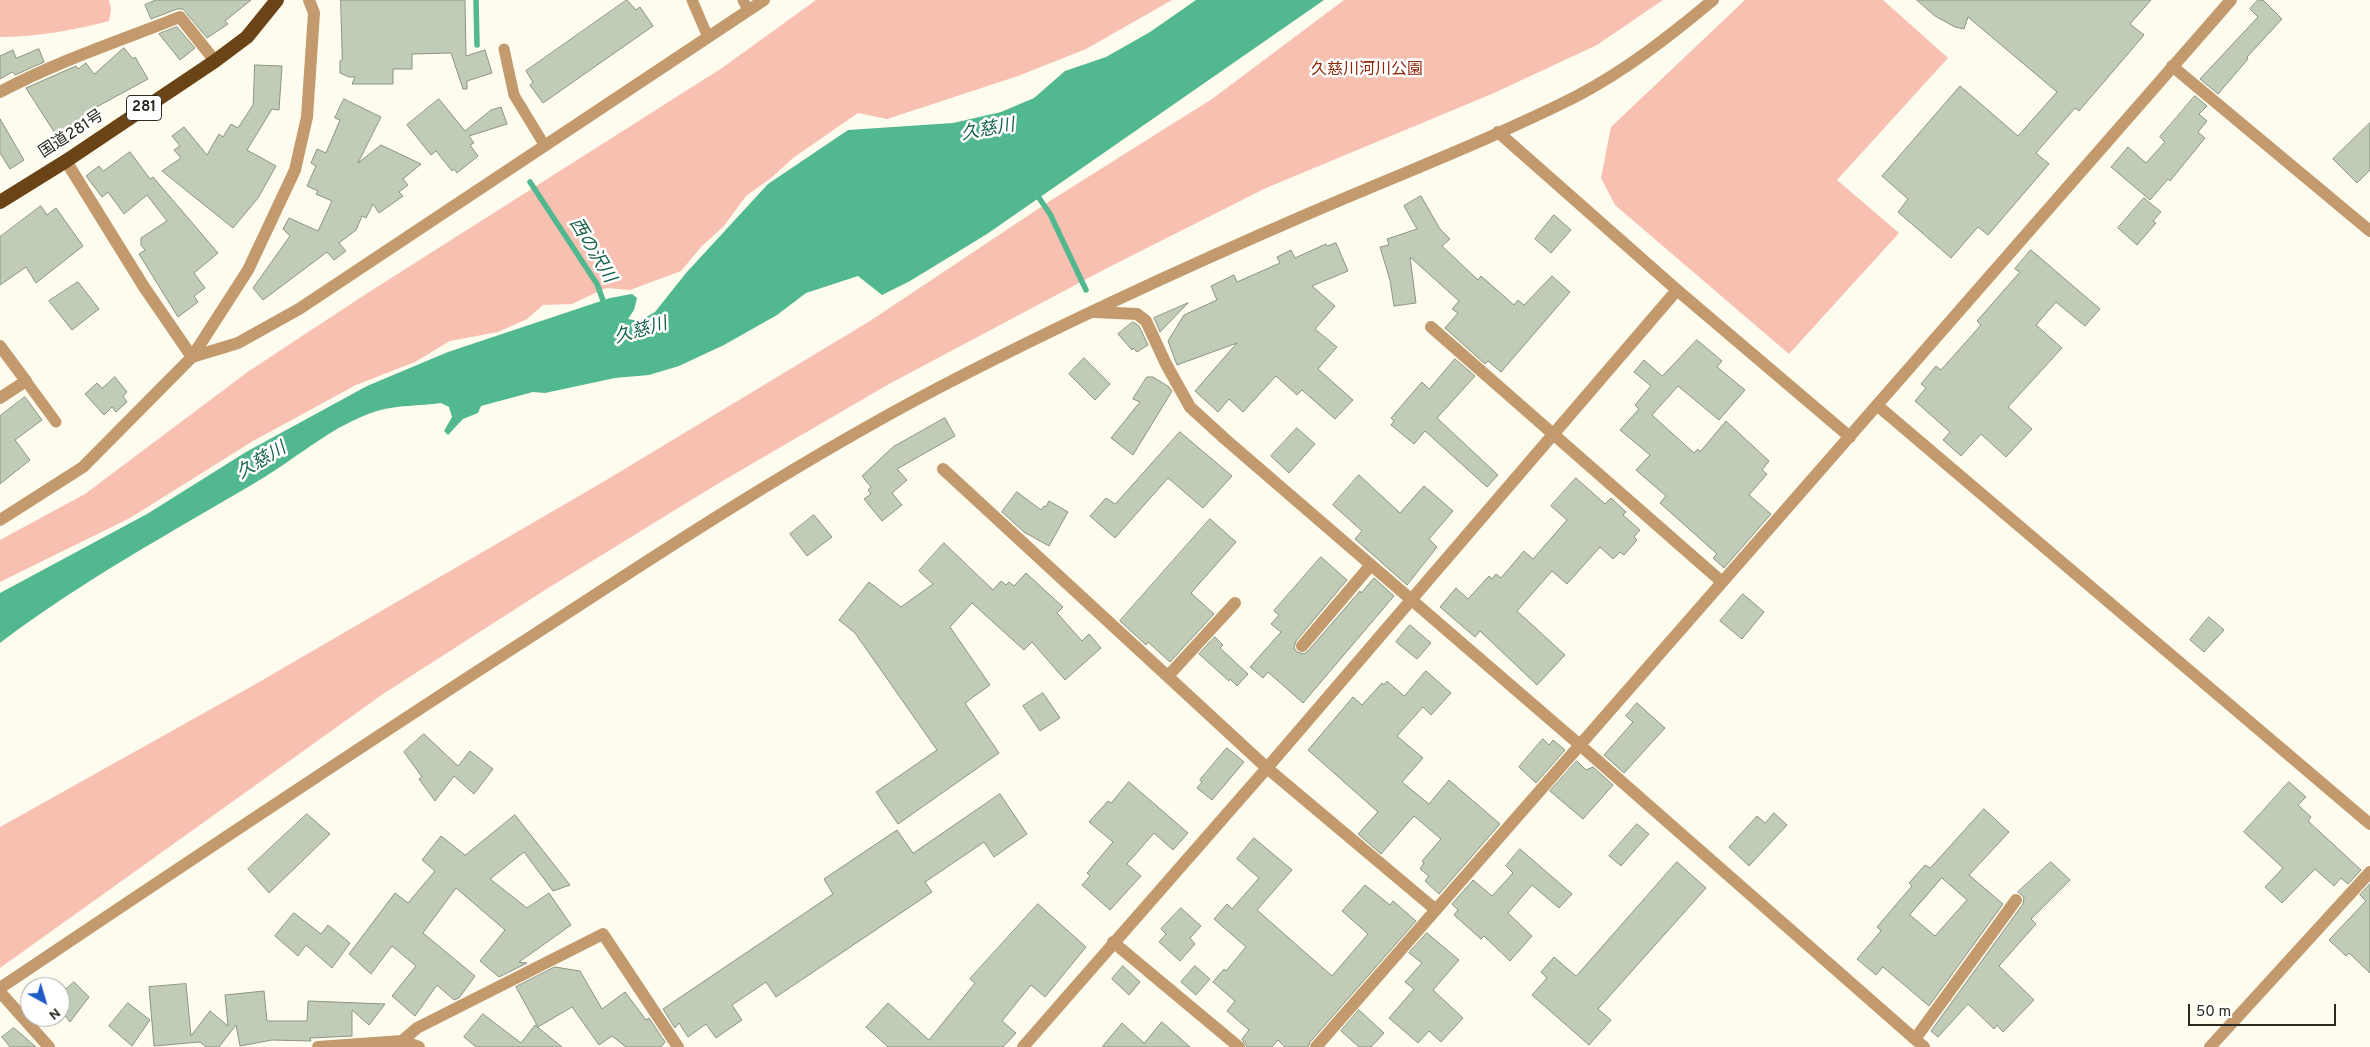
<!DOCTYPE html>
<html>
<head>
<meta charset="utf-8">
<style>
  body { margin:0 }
  #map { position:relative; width:2370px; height:1047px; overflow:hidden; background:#fefcee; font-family:Overpass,sans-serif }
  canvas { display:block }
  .north { position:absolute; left:20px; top:977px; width:50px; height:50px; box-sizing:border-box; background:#fff; border:1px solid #aaaaa6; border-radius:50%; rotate:141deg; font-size:14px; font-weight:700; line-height:20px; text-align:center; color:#2b2a21 }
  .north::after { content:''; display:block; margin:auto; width:18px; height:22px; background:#1f5bc7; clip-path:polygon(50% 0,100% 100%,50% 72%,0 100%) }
  .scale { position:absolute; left:2188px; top:1004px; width:148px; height:22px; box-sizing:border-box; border:2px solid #2b2a21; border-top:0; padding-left:6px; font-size:15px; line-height:18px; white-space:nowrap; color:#2b2a21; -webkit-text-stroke:4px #fff; paint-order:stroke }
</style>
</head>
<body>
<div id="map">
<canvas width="2370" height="1047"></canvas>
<div class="north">N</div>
<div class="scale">50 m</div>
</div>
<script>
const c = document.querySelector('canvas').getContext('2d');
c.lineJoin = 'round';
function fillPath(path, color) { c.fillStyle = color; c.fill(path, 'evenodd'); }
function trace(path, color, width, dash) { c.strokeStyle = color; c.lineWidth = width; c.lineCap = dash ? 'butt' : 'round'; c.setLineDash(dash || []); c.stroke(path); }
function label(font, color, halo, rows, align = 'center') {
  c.font = font + ' Overpass,"Noto Sans JP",sans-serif'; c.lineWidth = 5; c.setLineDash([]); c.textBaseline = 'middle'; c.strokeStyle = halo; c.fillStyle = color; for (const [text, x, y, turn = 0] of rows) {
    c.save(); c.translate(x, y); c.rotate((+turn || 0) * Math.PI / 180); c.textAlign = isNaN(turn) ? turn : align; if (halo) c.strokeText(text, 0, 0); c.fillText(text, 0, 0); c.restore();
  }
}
fillPath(new Path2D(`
  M0 0H109L111 9 109 21C75 30 36 37 0 37Z
  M816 0H1172L1086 49 1018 76 887 119 858 113 793 158 771 178 746 196 724 226 702 246 681 271 630 290 606 288 572 304 543 305 527 319 498 332 450 341 415 362 356 385 253 441 130 518 0 582V540L85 494 249 371 366 294 722 68Z
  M1344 0H1663L1597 45 1494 93 1266 188 1111 266 889 384 719 483 545 590 383 694 0 968V827L254 685 603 482 870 321 1053 199 1212 99Z
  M1745 0H1883L1948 58 1837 180 1899 233 1789 354 1615 205 1601 178 1611 127Z`), '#f7c0b1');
fillPath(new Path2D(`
  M1196 0H1324L987 234 910 281 882 295 858 276 806 293 777 315 724 345 679 366 649 375 615 378 545 393 533 392 481 406 478 413 463 419 448 435 444 431 452 417 449 407 441 403C420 406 396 405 377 411 333 425 301 455 263 478 174 531 83 580 0 643V593L147 514 246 452 367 386 448 352 610 298 632 294 637 298 634 310 628 319 639 321 655 312 686 273 768 184 848 130 953 123 1001 112 1034 98 1065 71 1106 57 1150 32Z`), '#52b88f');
trace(new Path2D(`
  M476 0 477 45
  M530 182 597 284 605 306
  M1035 192 1050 214 1086 290`), '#52b88f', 5.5);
const building = new Path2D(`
  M156 0H251L225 21 228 24 207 38 183 9H177L151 19 145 5Z
  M341 0H465L466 56 485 50 492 73 467 81V89H463L451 53 412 54V69H393V84H352L355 77H349L340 73V61L342 60Z
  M627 0 636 10 640 7 653 26 543 103 530 85 533 82 526 71Z
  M1917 0H2151L2130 24 2144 35 2079 111 2075 108 2036 153 2049 164 1988 235 1978 227 1951 258 1898 212 1908 199 1882 176 1960 86 2018 136 2057 92 1968 17 1964 29 1955 27 1935 16Z
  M2258 0H2263L2282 19 2247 57 2248 59 2218 94 2200 79 2258 17 2250 9Z
  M177 27 195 48 180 60 159 34Z
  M124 48 133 59 135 57 148 79 91 110 93 114 58 138 26 88 76 66 78 69 86 63 94 74Z
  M39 49 44 62 15 75 12 72 0 79V56L13 50 16 58Z
  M255 65 282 66 279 110 272 109 247 150 276 166 258 198 233 228 162 171 181 158 174 150 180 146 172 136 184 127 207 155 219 134 223 137 231 124 238 128 253 105Z
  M2195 96 2207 106 2199 114 2207 121 2198 132 2205 138 2170 181 2168 179 2150 200 2111 167 2128 147 2146 163 2165 142 2160 137Z
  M344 99 381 117 358 163 381 145 421 164 403 179 408 185 399 192 403 196 379 213 373 204 366 218 362 216 356 230 339 243 346 251 334 260 327 252 263 300 253 288 290 236 283 229 289 218 318 231 332 201 316 194 318 191 307 186 316 166 311 163 317 149 326 153 340 120 335 118Z
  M439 99 465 131 491 110 501 107 507 124 469 136 474 143 470 145 478 156 457 173 454 169 452 171 436 151 431 155 407 125Z
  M0 119 24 160 10 169 0 153Z
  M2370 123V170L2357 183 2333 159Z
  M130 152 150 179 153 177 218 253 194 273 205 288 194 296 198 302 178 317 139 254 145 250 141 245V238L167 221 147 195 124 214 108 192 102 197 86 176 99 166 103 171Z
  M1421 196 1440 229 1450 239 1442 246 1478 280 1481 276 1514 305 1518 300 1524 305 1552 276 1570 292 1501 372 1488 361 1485 364 1445 328 1458 313 1452 309 1459 301 1410 257 1416 303 1394 306 1390 280 1380 247 1389 245 1387 239 1417 229 1404 206Z
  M2144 198 2161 212 2153 221 2156 223 2137 245 2118 228Z
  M41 206 47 215 56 208 83 246 36 283 26 267 0 285V237Z
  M1554 215 1571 230 1551 253 1535 239Z
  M1336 243 1348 271 1312 286 1335 306 1315 329 1337 347 1318 369 1353 400 1335 419 1302 390 1297 395 1276 376 1243 412 1229 399 1218 412 1195 391 1237 343 1177 365 1168 341 1184 315 1217 300 1211 286 1234 275 1237 282 1280 263 1277 257 1291 250 1295 258 1326 244 1327 246Z
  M2031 250 2100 309 2085 326 2056 302 2036 325 2062 348 2008 407 2032 429 2006 457 1981 434 1961 456 1943 440 1950 432 1915 401 1926 388 1921 384 1936 366 1941 370 1981 325 1977 321 2020 272 2015 269Z
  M78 282 99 309 72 330 49 301Z
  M1188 303 1160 332 1154 318Z
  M1133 322 1139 326 1148 345 1137 352 1133 348 1132 350 1118 334Z
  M1697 340 1722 361 1717 367 1745 390 1719 420 1678 386 1652 415 1694 453 1698 449 1700 452 1726 421 1769 461 1762 470 1767 474 1749 495 1771 514 1724 568 1713 558 1717 554 1660 503 1666 496 1636 470 1650 455 1620 430 1639 409 1635 405 1651 386 1634 372 1644 360 1662 376Z
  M1084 358 1110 384 1095 400 1069 374Z
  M1455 359 1475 376 1437 418 1498 475 1487 487 1425 431 1414 444 1391 425 1394 421 1391 418 1422 382 1429 389Z
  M115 377 127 392 123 396 127 402 116 412 112 407 104 415 85 394 97 383 102 388Z
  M1147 377H1153L1169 387 1172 391 1133 455 1111 438 1140 402 1133 399Z
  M25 397 42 420 15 440 30 460 0 484V416Z
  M945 418 955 436 897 469 907 480 892 493 902 505 882 521 864 499 871 494 868 490 871 487 862 476 893 447Z
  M1297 428 1315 444 1289 473 1271 456Z
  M1180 432 1232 476 1203 508 1168 478 1115 538 1090 516 1106 498 1115 504Z
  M1359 475 1400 513 1424 486 1453 511 1429 539 1437 547 1407 585 1355 539 1362 531 1333 505Z
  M1576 478 1605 504 1611 498 1626 512 1623 515 1640 530 1634 537 1637 540 1624 555 1620 552 1613 559 1600 547 1567 584 1552 571 1517 611 1565 655 1537 685 1480 631 1475 637 1440 607 1456 588 1468 599 1489 576 1492 579 1496 574 1501 578 1524 551 1533 559 1567 520 1551 506Z
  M1017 492 1041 510 1044 506 1046 507 1049 501 1068 512 1049 546 1024 532 1002 512Z
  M814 515 832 537 807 556 790 534Z
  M1210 519 1236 542 1191 593 1214 614 1170 662 1148 642 1146 645 1120 621Z
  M944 543 993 590 1001 581 1006 585 1009 582 1014 586 1026 573 1063 607 1057 613 1082 641 1089 634 1101 648 1065 680 1032 642 1024 650 972 603 950 627 990 685 965 703 999 753 898 824 876 792 937 750 855 633 839 620 869 582 901 607 933 584 919 571Z
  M1321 557 1347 580 1296 641 1294 648 1297 652 1304 654 1308 651 1360 591 1361 593 1374 578 1394 596 1303 703 1268 672 1263 678 1250 667 1281 632 1271 624 1279 615 1274 611Z
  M1743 594 1764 612 1742 639 1720 621Z
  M2209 617 2224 630 2204 652 2190 640Z
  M1410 625 1431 643 1417 659 1396 642Z
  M1215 637 1223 645 1220 648 1248 674 1237 686 1230 679 1229 681 1199 654Z
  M1426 671 1451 693 1431 715 1423 707 1397 736 1423 758 1402 782 1429 804 1449 780 1500 824 1439 894 1425 881 1429 876 1420 869 1424 863 1422 861 1441 839 1414 816 1381 854 1358 834 1378 812 1308 750 1353 697 1362 705 1382 683 1384 685 1387 681 1404 696Z
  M1043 693 1060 718 1040 731 1023 706Z
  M1637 703 1665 728 1624 773 1604 755 1633 722 1626 716Z
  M424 734 458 766 470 751 493 769 474 794 454 776 435 801 419 779 422 777 404 752Z
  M1543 739 1549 745 1553 740 1565 750 1536 783 1519 767Z
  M1227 748 1244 762 1212 800 1197 788 1202 782 1200 780Z
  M1577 761 1586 770 1593 767 1613 785 1583 819 1550 791Z
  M1129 782 1188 833 1173 850 1154 833 1127 864 1141 876 1110 910 1082 885 1090 876 1087 873 1113 842 1089 822 1108 801 1111 803Z
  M2289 782 2306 797 2298 805 2311 817 2308 821 2361 870 2348 884 2341 878 2334 886 2315 869 2282 903 2265 887 2283 868 2244 832Z
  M1000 794 1027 834 994 857 984 842 925 882 932 892 776 997 766 982 732 1005 742 1020 716 1038 706 1024 688 1037 679 1023 675 1028 663 1009 833 894 824 879 897 830 913 853Z
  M1984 809 2009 832 1969 875 2003 904 1929 1006 1883 967 1876 975 1857 959 1881 931 1877 927 1912 886 1909 883 1925 865 1930 868ZM1942 878 1967 900 1935 936 1910 915Z
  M1774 813 1787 825 1749 866 1729 847 1757 816 1765 823Z
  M307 814 330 834 269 893 248 869Z
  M515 815 570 885 553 891 524 852 490 879 527 908 549 893 571 925 519 962 527 963 499 977 480 961 505 930 456 888 423 933 475 976 459 998 454 1000 437 985 415 1016 392 996 416 966 392 946 371 974 349 954 395 893 408 903 435 871 422 860 441 836 465 855Z
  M1637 824 1649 834 1621 866 1609 856Z
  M1254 838 1292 870 1257 910 1332 976 1368 934 1342 911 1365 885 1390 905 1393 901 1416 921 1310 1042 1308 1047H1285L1278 1040 1272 1047H1247L1242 1039 1249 1030 1227 1011 1235 1001 1213 982 1224 969 1226 971 1246 947 1214 919 1227 904 1232 909 1259 878 1237 859Z
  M1520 849 1572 894 1559 908 1532 885 1508 913 1532 936 1510 961 1484 936 1481 939 1454 915 1458 910 1452 904 1473 880 1492 896 1513 873 1506 866Z
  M1677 862 1706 888 1598 1009 1611 1020 1589 1045 1532 995 1547 978 1541 972 1554 957 1576 976Z
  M2051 862 2070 880 2031 919 2036 924 1999 966 2034 1000 2003 1032 1997 1025 1994 1029 1968 1004 1938 1037 1931 1031 2023 904 2024 897 2018 892Z
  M2370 884V973L2349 953 2346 956 2329 940 2366 901 2360 895Z
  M1038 904 1086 947 1045 997 1031 985 1002 1021 1016 1033 1003 1047H888L866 1027 888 1003 929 1040 975 983 970 979Z
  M1181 908 1201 926 1190 938 1195 944 1180 961 1159 942 1166 934 1161 929Z
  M294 913 321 934 328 925 350 943 332 968 306 945 298 956 275 936Z
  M1427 933 1459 960 1433 990 1463 1018 1441 1042 1429 1031 1418 1043 1389 1018 1414 989 1405 982 1422 963 1409 953Z
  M1123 966 1140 982 1129 995 1112 979Z
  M1195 966 1210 979 1196 995 1181 982Z
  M555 967 580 971 602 1009 625 992 646 1020 649 1018 665 1042 661 1047H626L612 1036 599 1045 572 1007 538 1027 516 987Z
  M74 982 89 997 70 1022 60 1009V995Z
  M186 984 191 1036 210 1011 228 1026 225 995 264 991 267 1021H307L308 1001 385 1004 369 1025 352 1010V1036L310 1038 311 1041 272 1040 240 1046 236 1025 219 1047H206L200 1042 154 1046 149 987Z
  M128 1003 150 1020 132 1046 109 1026Z
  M1359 1010 1384 1033 1371 1047H1359L1341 1031Z
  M483 1014 521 1043 535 1025 562 1047H476L464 1037Z
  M1162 1022 1190 1047H1102L1122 1023 1144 1043Z
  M14 1028 36 1047H10L2 1037Z`);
fillPath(building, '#c0ccb7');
trace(building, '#8a9581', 1);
trace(new Path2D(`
  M692 0 708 37
  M743 0 748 10
  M504 49 514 95 545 146
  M26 381 56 422`), '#c39a6d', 11);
trace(new Path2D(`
  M2172 66 2370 231
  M0 92C58 61 119 41 180 17L215 61
  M1498 132 1677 290 1850 437
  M66 161 144 287 192 357 238 343 299 309 764 0
  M1094 312 1137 314 1146 321 1166 364 1190 407 1225 439 1581 746 1924 1047
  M1431 327 1722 582
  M0 346 26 381 0 398
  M1878 406 2370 824
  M943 469 1267 768 1436 910
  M0 520 83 467 192 357 248 270 295 170 307 117 314 13 309 0
  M1302 646 1370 566
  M1168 676 1235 603
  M1113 942 1239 1047
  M0 988C176 870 353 751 532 636 665 549 799 461 940 387 1061 324 1185 267 1310 213 1398 175 1489 140 1575 97 1625 71 1670 36 1713 0
  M1915 1039 2016 900
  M402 1041 417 1028 603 934 678 1047
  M318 1047 402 1041 419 1047
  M1316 1047 2231 0
  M2210 1047 2370 872`), '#c39a6d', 12);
trace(new Path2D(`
  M0 992 49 1047
  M1023 1047 1267 768 1677 290`), '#c39a6d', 12);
trace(new Path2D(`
  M0 202 66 161 215 61 247 37 277 0`), '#6a4416', 14);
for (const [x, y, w] of [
  [144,108,35]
]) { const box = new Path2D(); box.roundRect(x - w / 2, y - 12.5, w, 25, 4); c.fillStyle = '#fff'; c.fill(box); trace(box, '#2b2a21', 1); }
label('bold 15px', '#2b2a21', null, [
  ["281",144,108]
]);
label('16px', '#8f2809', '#fff', [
  ["久慈川河川公園",1367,71]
]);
label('16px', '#2b2a21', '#fff', [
  ["国道281号",72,135,-33]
]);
label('italic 18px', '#176448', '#fff', [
  ["久慈川",988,131,-10],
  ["西の沢川",591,251,59],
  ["久慈川",641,332,-16],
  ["久慈川",262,462,-31]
]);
</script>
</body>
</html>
